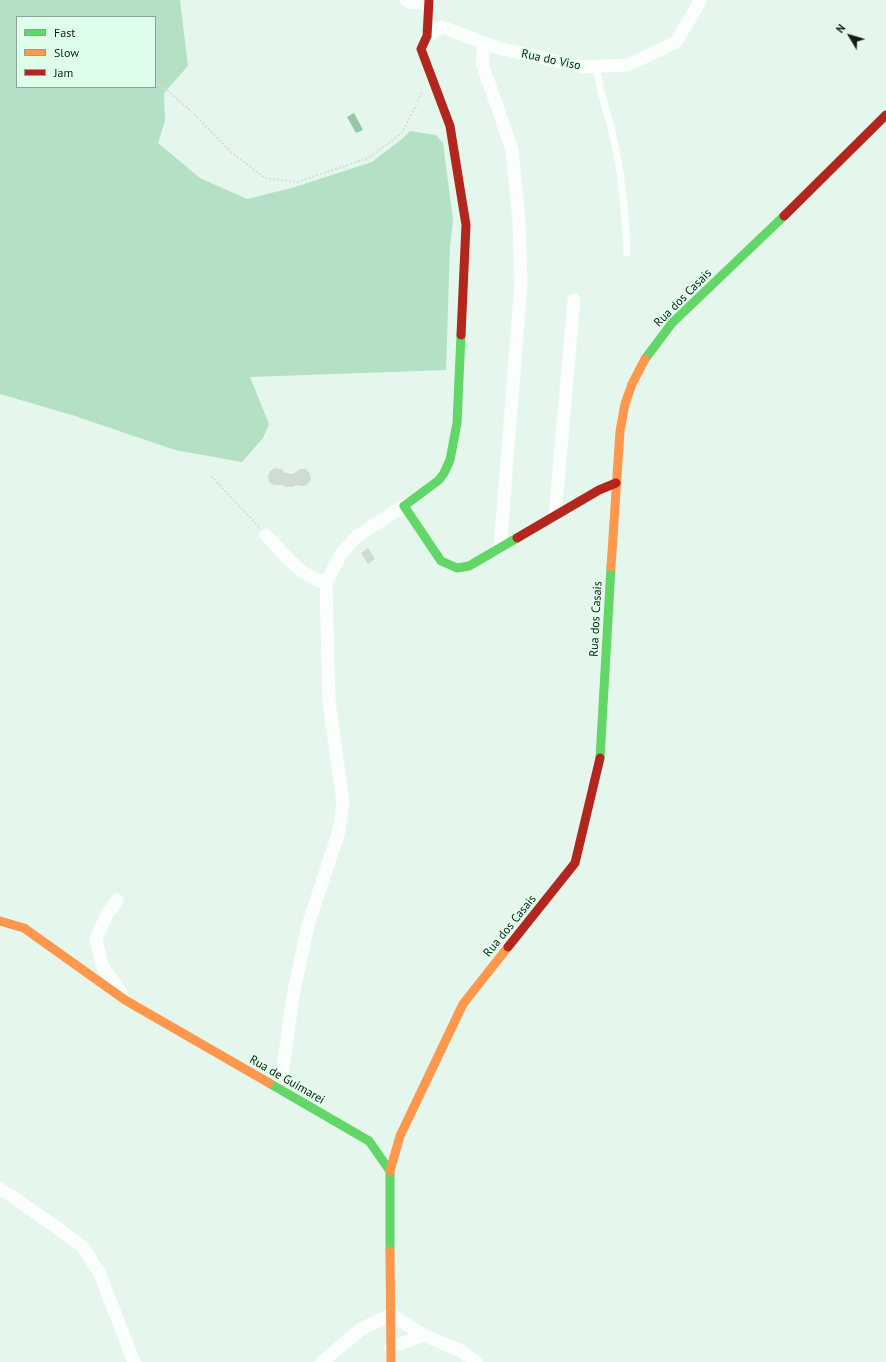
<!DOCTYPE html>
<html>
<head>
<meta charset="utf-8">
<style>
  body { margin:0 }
  #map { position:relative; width:886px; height:1362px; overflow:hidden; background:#e5f7ec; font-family:"PT Sans",sans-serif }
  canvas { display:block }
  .legend { position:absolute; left:16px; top:16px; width:140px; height:72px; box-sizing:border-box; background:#defeea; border:1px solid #8ca495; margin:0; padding:5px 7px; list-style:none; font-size:12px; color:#121d16 }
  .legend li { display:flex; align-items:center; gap:8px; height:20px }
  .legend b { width:20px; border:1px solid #8ca495 }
  .north { position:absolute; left:830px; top:16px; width:40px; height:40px; -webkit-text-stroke:3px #defeea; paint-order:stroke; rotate:308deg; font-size:11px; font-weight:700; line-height:16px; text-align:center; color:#121d16 }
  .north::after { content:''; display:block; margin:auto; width:14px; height:18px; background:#121d16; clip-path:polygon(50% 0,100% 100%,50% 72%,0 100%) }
</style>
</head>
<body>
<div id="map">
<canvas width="886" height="1362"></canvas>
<ul class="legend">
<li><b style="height:5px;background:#63d668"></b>Fast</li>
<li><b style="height:5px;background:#ff974d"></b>Slow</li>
<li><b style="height:5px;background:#b3261e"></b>Jam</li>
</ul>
<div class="north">N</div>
</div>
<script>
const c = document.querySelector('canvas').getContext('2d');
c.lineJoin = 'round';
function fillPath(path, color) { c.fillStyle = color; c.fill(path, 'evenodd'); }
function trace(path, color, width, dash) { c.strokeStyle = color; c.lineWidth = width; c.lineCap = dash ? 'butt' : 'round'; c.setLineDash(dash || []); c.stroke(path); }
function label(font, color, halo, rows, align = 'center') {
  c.font = font + ' "PT Sans",sans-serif'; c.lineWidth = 3.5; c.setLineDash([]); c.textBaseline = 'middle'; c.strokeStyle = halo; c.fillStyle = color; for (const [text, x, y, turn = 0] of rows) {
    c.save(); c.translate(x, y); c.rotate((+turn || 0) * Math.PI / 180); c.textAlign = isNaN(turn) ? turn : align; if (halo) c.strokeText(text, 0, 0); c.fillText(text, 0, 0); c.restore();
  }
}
fillPath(new Path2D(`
  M0 0H180L188 66 164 93 165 121 158 143 200 178 247 199 295 187 372 162 403 138 410 131 436 135 443 143 453 220 450 247 446 370 250 377 269 424 263 438 242 462 175 450 75 416 0 394ZM17 17H155V87H17Z`), '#b4e0c6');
fillPath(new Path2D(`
  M354 113 363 130 356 133 347 117Z`), '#94c7a9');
fillPath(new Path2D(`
  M275 468 281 469 285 473 293 474 300 469H306L310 474 311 479 307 485 302 486 296 485 293 487H284L283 485H274L269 482 268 476 270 471Z
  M368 548 375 559 368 564 361 553Z`), '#cedcd4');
trace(new Path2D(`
  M155 80 191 111 231 152 265 178 297 182 368 158 402 133 422 92
  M211 476 259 527`), '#d7ddd9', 2, [2, 2]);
trace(new Path2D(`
  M597 66C598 89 607 110 612 132 622 172 625 212 627 253`), '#fbfefc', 7);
trace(new Path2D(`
  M406 0 409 2 428 4
  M427 36 442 27 498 48 583 67 628 65 676 42 701 0
  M484 43 482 63 512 150 519 221 521 284 500 549
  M555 516 574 300
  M266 535C284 554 300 576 326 583
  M117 900 108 913 96 938 102 965 121 993
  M280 1089 293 996 308 925 339 831 343 802 329 702 326 583 341 554 357 536 404 506
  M0 1189 15 1198 82 1246 99 1272 134 1362
  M391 1347 424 1335
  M322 1362 361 1329 391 1315 424 1335 461 1351 476 1362`), '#fbfefc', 13);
trace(new Path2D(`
  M461 335 457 423 450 460 444 473 439 480 404 506 441 561 457 568 469 566 517 538
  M645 359 672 323 784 216
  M600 758 611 567
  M269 1083 369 1141 390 1171V1251`), '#63d668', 9);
trace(new Path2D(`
  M611 567 620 431 625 404 632 384 645 359
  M0 921 24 928 125 1000 269 1083
  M390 1171 400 1136 463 1004 508 947
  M390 1251 391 1362`), '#ff974d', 9);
trace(new Path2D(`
  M429 0 427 36 421 49 450 126 466 225 461 335
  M784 216 886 115
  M517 538 599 490 616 483
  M508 947 575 863 600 758`), '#b3261e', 9);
label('12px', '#121d16', '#defeea', [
  ["Rua do Viso",551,60,12],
  ["Rua dos Casais",683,298,-45],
  ["Rua dos Casais",596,619,-87],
  ["Rua dos Casais",510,926,-51],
  ["Rua de Guimarei",287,1080,30]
]);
</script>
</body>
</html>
